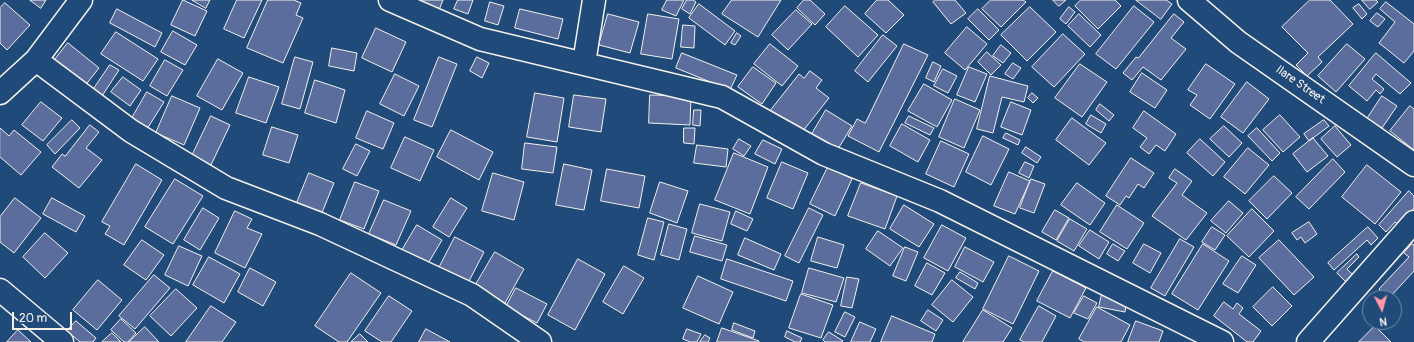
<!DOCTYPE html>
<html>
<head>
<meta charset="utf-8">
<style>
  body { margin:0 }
  #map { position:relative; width:1414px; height:342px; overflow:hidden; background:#1f4a7a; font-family:Pangolin,sans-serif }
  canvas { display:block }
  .north { position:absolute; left:1362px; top:290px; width:40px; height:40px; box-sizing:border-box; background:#1f4a7a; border:1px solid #748da6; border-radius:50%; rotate:174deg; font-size:11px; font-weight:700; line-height:16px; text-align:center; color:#f4f1e8 }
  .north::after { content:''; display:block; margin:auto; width:14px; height:18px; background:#ff9aa2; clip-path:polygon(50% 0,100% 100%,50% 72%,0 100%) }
  .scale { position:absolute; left:12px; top:312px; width:60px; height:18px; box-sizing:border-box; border:2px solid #f4f1e8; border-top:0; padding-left:5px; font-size:12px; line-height:14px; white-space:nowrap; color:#f4f1e8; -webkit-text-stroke:3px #1f4a7a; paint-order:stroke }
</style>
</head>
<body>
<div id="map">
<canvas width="1414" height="342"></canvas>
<div class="north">N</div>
<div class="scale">20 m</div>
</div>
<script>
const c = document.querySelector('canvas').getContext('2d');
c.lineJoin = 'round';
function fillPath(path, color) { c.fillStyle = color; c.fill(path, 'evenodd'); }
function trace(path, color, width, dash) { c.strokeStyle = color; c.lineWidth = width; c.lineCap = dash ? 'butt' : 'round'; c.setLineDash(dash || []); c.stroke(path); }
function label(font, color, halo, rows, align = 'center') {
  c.font = font + ' Pangolin,sans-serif'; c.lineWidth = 3.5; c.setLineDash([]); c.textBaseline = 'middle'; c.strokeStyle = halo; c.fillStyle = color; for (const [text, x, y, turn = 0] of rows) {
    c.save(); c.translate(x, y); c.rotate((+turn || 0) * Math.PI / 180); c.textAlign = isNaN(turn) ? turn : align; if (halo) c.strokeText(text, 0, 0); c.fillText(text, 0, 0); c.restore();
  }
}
const building = new Path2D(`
  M30 0H46L41 8Z
  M183 0 207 11 195 36 171 25Z
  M192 0H210L206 8Z
  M237 0H262L244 38 224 29Z
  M268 0H294L301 3 296 15 303 18 283 63 247 48Z
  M412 0H443L439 10Z
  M458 0H473L468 14 454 9Z
  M667 0H684L676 16 662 10Z
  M687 0H693L696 2 690 14 682 9Z
  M732 0H781L758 37 722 14Z
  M804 0H810L825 14 815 25 797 8Z
  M877 0H888L904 15 886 33 865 14Z
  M935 0H955L966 13 951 24 933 2Z
  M991 0H1023L1026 2 1001 27 982 9Z
  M1053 0H1066L1059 6Z
  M1081 0H1115L1121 6 1098 29 1075 6Z
  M1136 0H1166L1172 4 1161 19Z
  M1310 0H1330L1353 24 1318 57 1322 62 1307 76 1296 65 1308 53 1282 27Z
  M1362 0H1376L1378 2 1370 9Z
  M490 2 504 6 498 25 485 21Z
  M1386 2 1414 24V51L1404 63 1379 43 1395 22 1380 9Z
  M5 3 30 25 7 50 0 43V8Z
  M699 4 735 31 725 45 689 18Z
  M1359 4 1367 14 1362 19 1353 8Z
  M845 6 878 35 858 57 826 27Z
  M1134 6 1154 22 1116 69 1096 54Z
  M1030 7 1056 32 1027 61 1001 35Z
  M1069 7 1075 12 1066 24 1060 19Z
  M117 9 162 33 155 47 110 23Z
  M520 9 563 19 558 39 515 28Z
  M978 9 999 30 989 40 968 19Z
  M796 10 812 24 788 50 772 35Z
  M1377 13 1385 19 1378 27 1370 21Z
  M608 14 639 22 630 53 599 45Z
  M648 14 679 19 672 59 641 54Z
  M1079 14 1101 35 1090 47 1068 26Z
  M1174 14 1184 22 1171 38 1186 49 1161 80 1143 67 1132 80 1123 73 1136 57 1138 58Z
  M683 25 695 26 694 48 681 47Z
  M967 27 987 44 965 70 945 53Z
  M376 28 406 42 392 72 362 58Z
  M173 31 197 45 185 65 161 52Z
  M116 32 158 59 143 81 101 54Z
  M737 33 741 36 735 45 731 43Z
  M1063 34 1085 54 1054 87 1032 67Z
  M883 35 897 46 868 82 855 71Z
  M68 43 99 68 84 87 53 62Z
  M770 44 798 66 782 86 754 64Z
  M904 44 928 55 879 152 848 136 857 119 865 123Z
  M1347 44 1365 59 1336 92 1318 76Z
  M1001 45 1011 53 1003 63 993 56Z
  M332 48 357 53 354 71 329 66Z
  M987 52 1001 65 991 75 978 62Z
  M682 53 737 75 730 90 676 68Z
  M1376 53 1411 83 1400 94 1376 74 1372 79 1384 89 1380 94 1376 90 1367 101 1349 86Z
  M295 57 313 62 300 109 282 104Z
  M439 57 457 64 432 127 414 120Z
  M477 57 489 63 482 78 470 71Z
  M218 59 243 73 222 110 197 96Z
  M165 60 183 70 167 96 150 86Z
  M933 62 941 66 934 82 926 78Z
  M1013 63 1021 68 1013 79 1005 74Z
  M1080 64 1107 82 1082 117 1055 98Z
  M1206 64 1235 84 1210 119 1190 105 1197 95 1188 90Z
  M110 65 119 70 102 96 93 90Z
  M753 67 776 83 762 104 738 87Z
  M969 67 987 74 975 102 957 95Z
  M943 69 957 76 948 93 934 86Z
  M810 71 822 80 816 88 829 98 799 136 769 112 799 74 804 78Z
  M1142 73 1167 90 1155 108 1130 92Z
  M395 74 419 86 404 116 380 104Z
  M990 76 1028 86 1024 102 1002 97 993 133 977 129Z
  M123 77 141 90 130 106 111 92Z
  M249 77 279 87 266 123 236 113Z
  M315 80 345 90 336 123 305 113Z
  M1247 82 1269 99 1243 133 1221 117Z
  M924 84 952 100 937 127 908 111Z
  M147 92 164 102 147 129 131 120Z
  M535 93 564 98 557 142 527 137Z
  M1032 93 1038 98 1033 103 1028 98Z
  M574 95 606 99 601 132 569 127Z
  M650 95 691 96 690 125 649 123Z
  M172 96 200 108 184 145 156 133Z
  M1382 96 1397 106 1382 128 1367 119Z
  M955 99 980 110 964 148 939 137Z
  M41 102 62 118 43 141 22 125Z
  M1011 102 1031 110 1022 135 1001 127Z
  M1100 104 1114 115 1109 121 1096 110Z
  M1410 106 1414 109V150L1390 131Z
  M694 110H701L700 126 693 125Z
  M826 110 852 126 838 149 812 134Z
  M367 111 394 123 383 149 356 138Z
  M1144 111 1176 134 1165 151 1156 145 1149 154 1140 147 1147 138 1133 128Z
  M1091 115 1106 124 1101 133 1086 124Z
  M1280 115 1300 137 1283 152 1263 130Z
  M211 116 230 125 211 165 192 156Z
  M909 116 934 128 930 135 905 123Z
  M1072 118 1106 143 1089 165 1056 140Z
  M72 120 80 128 55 154 47 145Z
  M1324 120 1329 126 1309 141 1304 134Z
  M902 124 930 140 918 162 890 146Z
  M90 125 99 132 86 148 102 160 79 188 52 167 62 154 65 156Z
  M1224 126 1242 143 1229 157 1210 139Z
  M1335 126 1351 145 1337 157 1321 139Z
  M272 127 298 135 289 163 263 155Z
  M0 128 9 136 14 130 41 152 21 175 0 157Z
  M684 128H695L694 144 684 143Z
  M1257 128 1280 153 1272 161 1248 136Z
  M451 130 493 152 479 180 437 157Z
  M1006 133 1020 140 1018 145 1003 138Z
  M983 136 1009 149 991 185 966 172Z
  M405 137 434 150 420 181 391 168Z
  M1313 138 1328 156 1307 172 1293 154Z
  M739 139 751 146 744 156 733 149Z
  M1200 139 1225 162 1213 176 1187 153Z
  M763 140 782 149 775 164 755 154Z
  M941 141 969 154 954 187 926 174Z
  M525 143 557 147 553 173 522 169Z
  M356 144 370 151 357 176 343 169Z
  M697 145 728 149 726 167 694 163Z
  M1026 147 1041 157 1037 163 1022 153Z
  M1248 148 1269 165 1245 194 1224 177Z
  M734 153 768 167 750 214 715 200Z
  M1131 158 1154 173 1144 188 1138 184 1129 198 1126 196 1120 205 1106 196Z
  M1333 159 1345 172 1309 209 1296 197Z
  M782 162 808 173 793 209 767 198Z
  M1025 162 1034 166 1029 178 1019 173Z
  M136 164 162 180 124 245 105 234 110 226 102 222Z
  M564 164 592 170 584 210 556 205Z
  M1367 165 1401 192 1375 224 1342 197Z
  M828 167 852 179 835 216 810 204Z
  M607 169 645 176 639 208 601 201Z
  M1175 169 1192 181 1182 195 1207 213 1186 240 1152 216 1177 183 1169 178Z
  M1009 172 1030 181 1015 214 994 206Z
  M309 173 334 183 319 220 294 210Z
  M493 173 524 182 514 220 482 211Z
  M1274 176 1292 193 1267 219 1249 201Z
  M175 179 203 196 173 244 145 227Z
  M1031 179 1045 184 1034 213 1020 208Z
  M355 182 379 191 364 229 340 220Z
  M660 182 688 191 677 223 650 213Z
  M861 183 897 196 885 229 848 216Z
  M1077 183 1105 203 1090 225 1061 205Z
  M1409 191 1414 196V208L1411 211 1413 213 1400 227 1395 222 1386 232 1379 225Z
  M15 198 41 218 14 253 0 242V217Z
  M52 198 85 216 76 232 43 214Z
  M451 198 467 208 449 237 433 227Z
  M384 200 411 211 396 245 369 234Z
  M1229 201 1243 213 1226 233 1211 221Z
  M700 204 730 212 722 241 692 233Z
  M904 205 934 224 919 247 890 229Z
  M1117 205 1144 223 1127 249 1100 232Z
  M203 208 219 218 200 250 184 240Z
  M809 208 823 215 799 263 785 256Z
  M1252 209 1274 231 1249 257 1227 236Z
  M1055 210 1069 218 1056 240 1042 232Z
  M235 211 252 219 247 228 262 234 245 268 215 253Z
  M736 211 753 219 747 231 731 224Z
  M648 218 664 222 654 260 638 255Z
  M1070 219 1087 229 1074 251 1057 241Z
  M1309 222 1317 234 1305 243 1301 237 1297 240 1292 233Z
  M669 224 687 229 679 260 661 255Z
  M417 225 442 240 426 267 401 252Z
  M942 225 966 238 948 271 924 258Z
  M1212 227 1225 235 1215 250 1202 242Z
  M1368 227 1378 238 1371 245 1367 240 1334 270 1328 263Z
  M1090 230 1109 242 1099 259 1079 246Z
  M878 231 903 248 890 266 866 249Z
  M45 233 68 253 45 278 23 257Z
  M695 236 727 245 722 261 690 252Z
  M455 237 484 252 468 283 439 268Z
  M818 237 844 245 837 268 811 261Z
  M745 238 781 254 774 270 738 255Z
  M1180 239 1194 247 1165 296 1151 288Z
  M142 240 164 255 146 280 124 265Z
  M1279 240 1314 277 1294 295 1259 258Z
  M1113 244 1125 251 1118 261 1107 254Z
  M1144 244 1161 253 1150 273 1133 263Z
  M1203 244 1229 261 1198 310 1172 294Z
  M1412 244 1414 245V271L1389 298 1379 289 1409 257 1404 253Z
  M179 246 202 256 188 286 165 275Z
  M905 247 918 252 906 281 893 276Z
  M965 247 994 262 983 282 955 267Z
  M495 252 524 269 505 303 475 286Z
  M1357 254 1359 257 1347 269 1353 275 1346 282 1337 273Z
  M1009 256 1039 271 1013 324 983 309Z
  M1242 256 1256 265 1238 293 1223 284Z
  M209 257 240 274 224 303 193 285Z
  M578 259 605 274 575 330 548 315Z
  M727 259 793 281 786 301 721 279Z
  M927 263 945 273 932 295 915 286Z
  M624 266 644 278 623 314 603 302Z
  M250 268 276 282 263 306 238 292Z
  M809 268 844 278 836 302 802 293Z
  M1053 271 1086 288 1070 318 1037 301Z
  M960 272 978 283 975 289 956 278Z
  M351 273 381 293 347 342H339L315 326Z
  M154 275 170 288 135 329 119 316Z
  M698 276 733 292 719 324 683 308Z
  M847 277 859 279 852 308 841 306Z
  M98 280 122 300 97 330 73 310Z
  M952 280 973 297 953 322 932 305Z
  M1273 287 1292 306 1272 326 1253 307Z
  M516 288 547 304 537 323 506 307Z
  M176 289 197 308 171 336 150 316Z
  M801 294 833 305 821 338 789 328Z
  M1102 294 1127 299 1125 312 1099 307Z
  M389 296 412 311 391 342H382L365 331Z
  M1084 296 1097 303 1088 319 1074 313Z
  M1224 302 1233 309 1237 303 1243 308 1239 314 1261 331 1253 342H1247L1214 316Z
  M211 306 236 322 222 342H186Z
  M1039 306 1056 316 1042 342H1024L1020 340Z
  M1097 307 1130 325 1121 342H1084L1079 339Z
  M928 310 943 320 936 331 921 321Z
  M983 310 1012 328 1003 342H963Z
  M845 312 855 317 845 337 835 332Z
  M892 316 935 334 932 342H881Z
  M121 319 136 333 128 342H124L111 330Z
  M76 321 96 338 93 342H80L67 331Z
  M1136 321 1163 331 1159 342H1128Z
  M860 322 876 329 870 342H851Z
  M734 323 755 331 753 338 732 330Z
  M1375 326 1391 342H1359Z
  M145 327 159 342H129Z
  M722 328 759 341V342H717Z
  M426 329 450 342H419Z
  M687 329 701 334 697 342H690L683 339Z
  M18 330 31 342H7Z
  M787 331 802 338 800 342H795L785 337Z
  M829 332 843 341 842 342H825L823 340Z
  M112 333 121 342H102Z
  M360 334 368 342H351Z
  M705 335 710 338 708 342H700Z`);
fillPath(building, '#5a6d9c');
trace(building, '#f4f1e8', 1);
const minor = new Path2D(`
  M390 0 480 39 722 97 824 154 940 201 1222 342
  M1189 0 1238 42 1414 165
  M36 60 131 131 226 188 320 224 472 295 540 342
  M584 63 594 0
  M0 93 36 60 81 0
  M0 290 62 342
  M1308 342 1414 222`);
trace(minor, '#f4f1e8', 25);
trace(minor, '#1f4a7a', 22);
label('12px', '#f4f1e8', '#1f4a7a', [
  ["Ilare Street",1300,85,35]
]);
</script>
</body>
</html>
